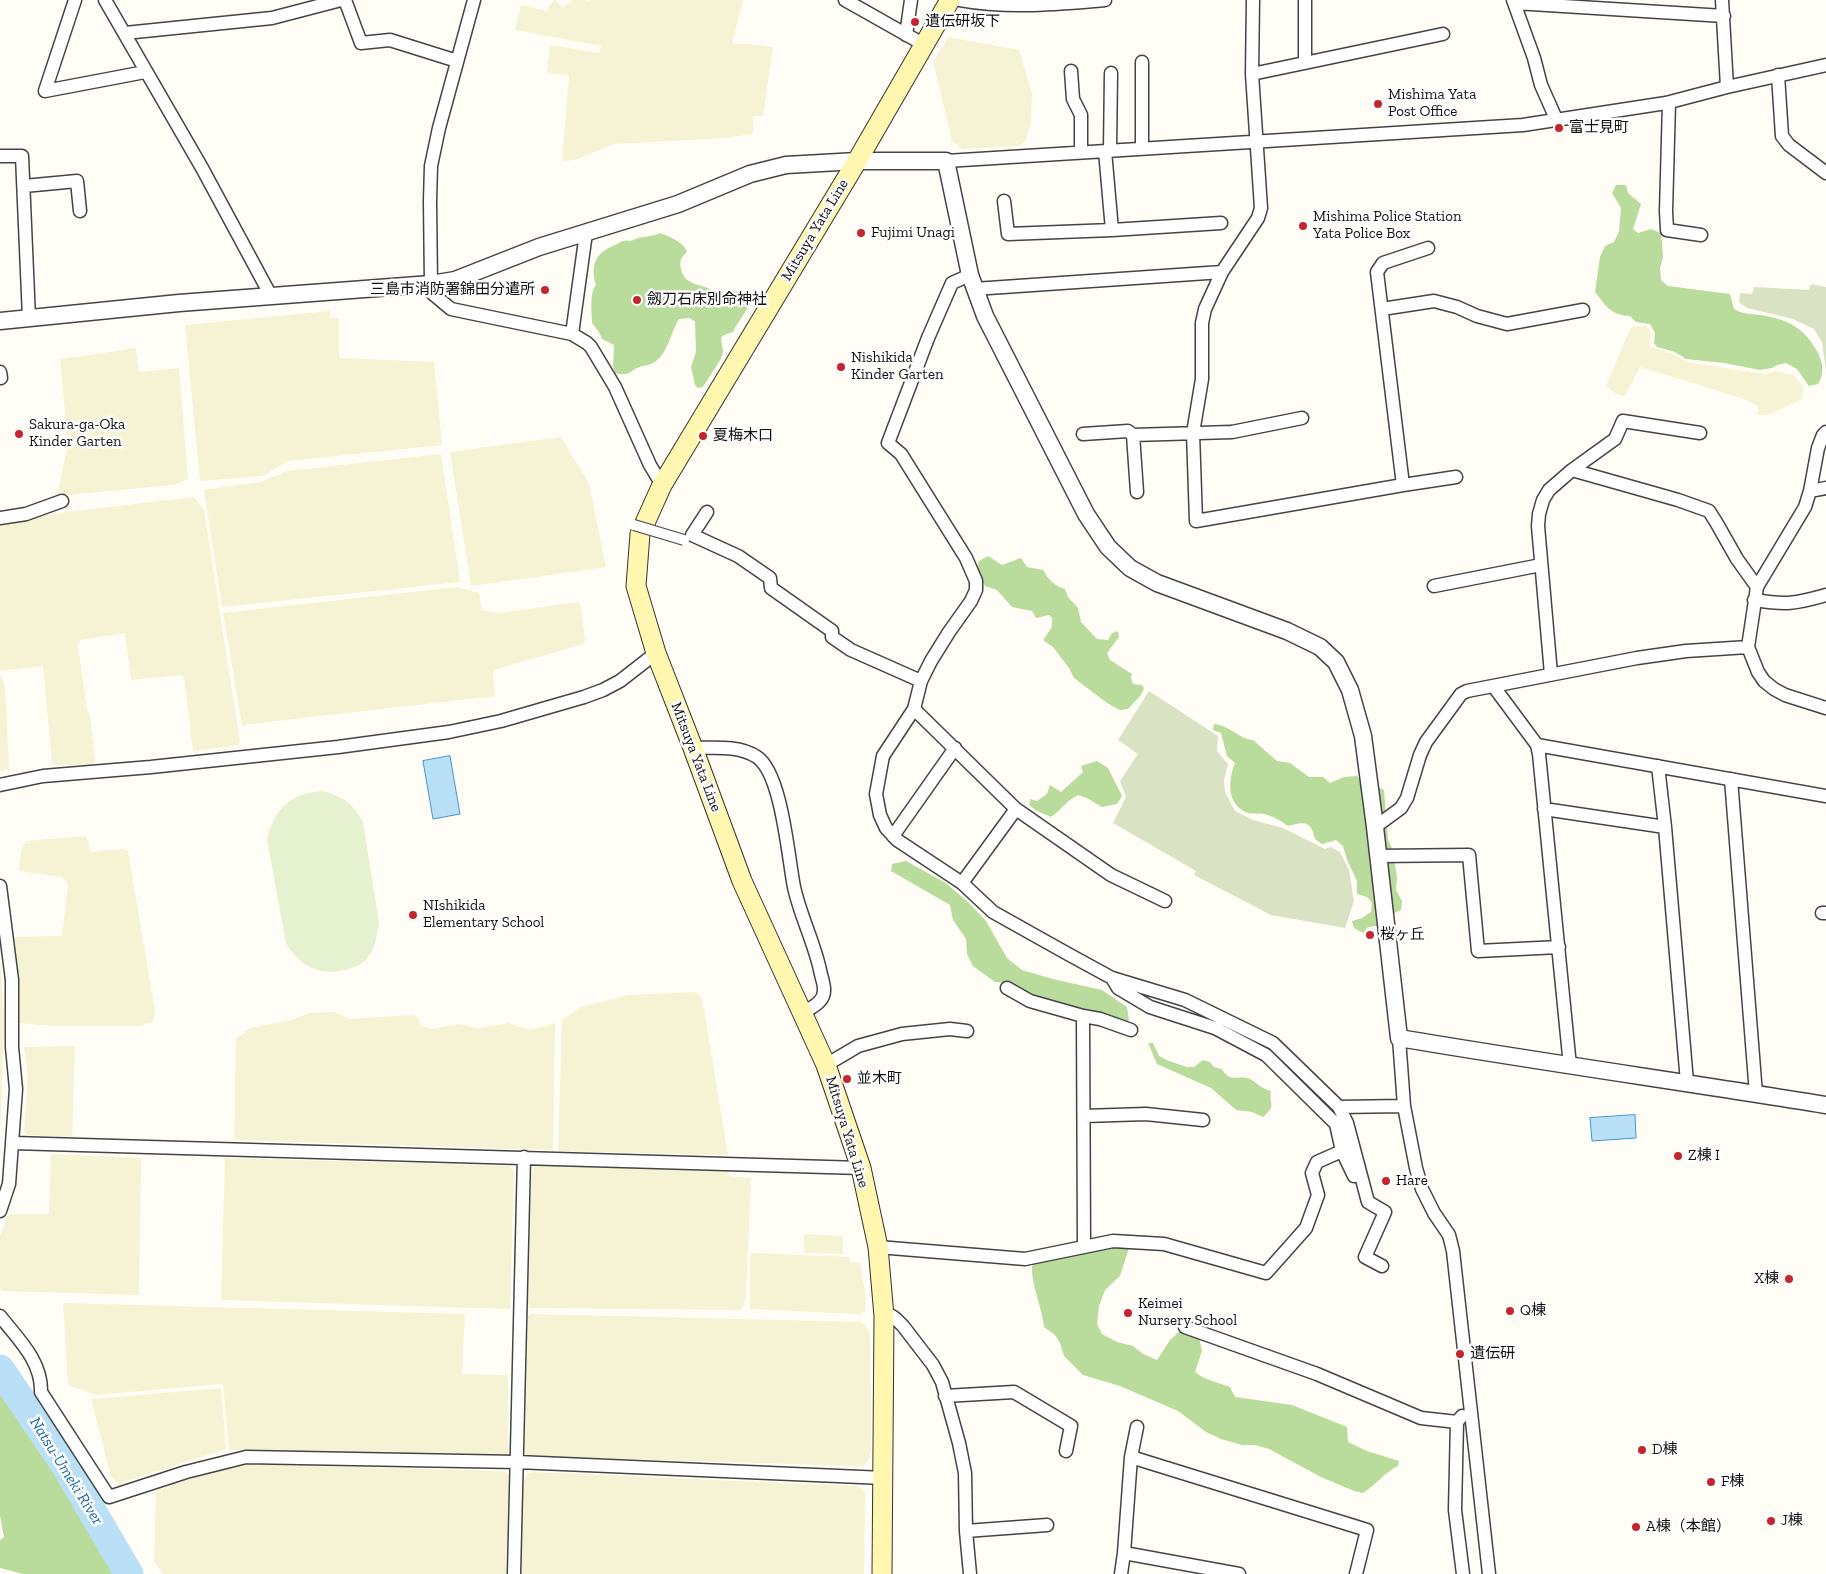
<!DOCTYPE html>
<html>
<head>
<meta charset="utf-8">
<style>
  body { margin:0 }
  canvas { display:block; background:#fffdf5 }
</style>
</head>
<body>
<canvas width="1826" height="1574"></canvas>
<script>
const c = document.querySelector('canvas').getContext('2d');
c.lineJoin = 'round';
function fillPath(path, color) { c.fillStyle = color; c.fill(path, 'evenodd'); }
function trace(path, color, width, dash) { c.strokeStyle = color; c.lineWidth = width; c.lineCap = dash ? 'butt' : 'round'; c.setLineDash(dash || []); c.stroke(path); }
function label(font, color, halo, rows, align = 'center') {
  c.font = font + ' "Zilla Slab","Noto Sans JP",serif'; c.lineWidth = 5; c.setLineDash([]); c.textBaseline = 'middle'; c.strokeStyle = halo; c.fillStyle = color; for (const [text, x, y, turn = 0] of rows) {
    c.save(); c.translate(x, y); c.rotate((+turn || 0) * Math.PI / 180); c.textAlign = isNaN(turn) ? turn : align; if (halo) c.strokeText(text, 0, 0); c.fillText(text, 0, 0); c.restore();
  }
}
fillPath(new Path2D(`
  M554 0 563 7 573 0H586L588 2 589 0H743L732 44H751L773 47 763 116H753V134L726 138 614 144 575 160 562 161 569 75 547 73 550 45 599 53 601 46 515 30 521 5 546 11Z
  M948 37 1019 50 1032 94 1031 123 1026 140 1019 146 962 149 952 141 933 62Z
  M330 311V318H339V358L434 362 442 445 288 461 263 476 200 481 185 325Z
  M1646 326 1651 332 1649 346 1673 354 1687 362 1764 374 1776 371 1793 375 1804 387 1802 399 1768 415H1758V406L1744 399 1640 367 1625 396 1616 394 1606 386 1631 327Z
  M136 348 139 372 179 368 188 479 173 485 57 496 68 444 60 359Z
  M561 437 589 483 606 567 471 586 450 452Z
  M441 454 460 582 222 607 204 490 260 482 287 471Z
  M194 497 204 510 240 742 238 745 193 751 184 677 181 675 131 680 125 633 80 640 78 645 87 709 90 716 95 760 92 765H54L52 763 43 666 0 671V524L66 512Z
  M458 587 479 593 482 610 498 613 578 602 581 605 585 641 583 644 494 670 493 673 495 696 242 725 223 613Z
  M0 674 5 686 9 769 0 771Z
  M86 836 91 852 124 849 128 851 155 1012 153 1022 140 1026H54L18 1023V970L13 937 62 936 68 883 62 877 19 871 21 851 26 841Z
  M0 954 4 1023 0 1140Z
  M696 992 702 998 728 1155 558 1151 562 1020 581 1007 629 995Z
  M334 1012 349 1019 413 1015 418 1018 421 1026 433 1029 457 1024 478 1028 508 1023 530 1030 555 1023 553 1150 234 1140 236 1039 250 1028 292 1020 309 1013Z
  M75 1046 72 1137 26 1135 24 1131 28 1075 24 1047Z
  M51 1154 141 1158 139 1295 2 1291 0 1288V1235L9 1214H49Z
  M225 1158 509 1166 514 1172 510 1309 221 1300Z
  M536 1164 727 1169 728 1176 751 1178 746 1298 743 1307 740 1310 529 1308 528 1304 531 1176Z
  M804 1234 843 1236V1254L804 1253Z
  M752 1253 849 1257 850 1262 860 1263 866 1297 865 1311 859 1314 750 1309V1256Z
  M63 1303 465 1314 462 1374 508 1375V1453L503 1458 229 1450 223 1384 96 1395 68 1385Z
  M531 1314 862 1322 868 1329 870 1335 871 1450 869 1458 865 1465 857 1466 528 1456 525 1453 528 1316Z
  M221 1388 226 1449 118 1484 111 1477 91 1399Z
  M239 1464 502 1471 508 1473 509 1478 507 1574H163L154 1562 156 1491 229 1465Z
  M533 1472 856 1486 862 1489 865 1493 864 1574H521L523 1483 527 1474Z`), '#f6f3d4');
fillPath(new Path2D(`
  M1616 185H1626L1628 193 1641 204 1633 229 1638 233 1651 229 1661 233 1663 257 1660 268 1661 280 1668 286 1730 294 1734 309C1743 314 1749 314 1760 315 1787 319 1803 327 1817 351 1823 362 1825 373 1818 384L1809 386 1797 369 1786 363 1777 365 1772 368 1760 370 1724 363 1686 359 1675 352 1657 347 1654 343 1655 333 1650 324 1636 322 1630 316C1610 315 1606 306 1595 292L1600 257 1605 246 1614 242 1619 231 1621 208 1612 193Z
  M660 233C670 237 684 242 687 252 681 257 679 262 681 269 685 287 703 283 715 292 728 292 742 288 751 299 750 307 737 323 733 332L724 335 721 338 723 352 721 359 703 387 698 388 695 385 691 367 696 352 695 322 690 318 679 319C671 332 668 352 656 361 650 366 644 365 637 368 629 373 626 376 615 373L613 367 614 345 602 339 599 332 592 323C592 312 589 293 596 285 590 267 595 253 613 246 620 243 622 239 631 241 641 235 651 238 660 233Z
  M988 556 1002 565 1021 558 1027 567 1043 570C1049 580 1053 585 1065 589L1068 597 1078 608 1081 622 1097 639 1108 640 1112 633 1118 631 1119 637 1107 653 1110 660 1132 674 1131 678 1133 684 1142 685 1144 688 1141 695 1128 709 1120 710 1107 703 1074 678 1069 668 1053 647 1043 640 1052 627V618L1049 615 1036 618 1032 611 1012 607 997 590 985 586 976 570 979 561Z
  M1214 724C1229 725 1241 740 1253 740L1277 761 1290 763 1309 777H1323L1330 783 1344 777 1357 776C1363 785 1375 785 1384 790L1388 840 1392 848 1397 877 1396 890 1402 901 1401 910 1380 919 1377 926 1368 927 1363 933 1354 928 1352 921 1362 918 1371 912 1372 903 1367 897 1357 894V881L1347 860 1343 846 1336 840 1322 844 1315 839C1311 821 1305 821 1288 826 1281 821 1273 816 1264 814 1259 813 1253 814 1248 813 1226 805 1228 780 1235 763L1227 756 1221 733 1213 730Z
  M1097 761 1108 768 1122 796 1117 804 1102 807 1087 798 1078 795C1066 801 1061 810 1051 817L1037 811 1029 805 1030 799 1037 801 1047 794 1050 785 1061 792 1083 772 1081 766Z
  M906 861 946 883 970 904 986 921 1007 958 1022 970 1053 979 1102 990 1127 1007 1129 1020 1124 1024 1057 1004 1027 992 1010 983 995 982 973 966 967 954 966 939 953 920 950 905 891 871 892 864Z
  M1148 1043H1153L1159 1056 1169 1061 1187 1067H1194L1203 1060 1210 1062 1214 1067 1222 1069C1230 1084 1240 1074 1250 1079 1257 1083 1262 1089 1271 1091 1268 1105 1278 1104 1263 1117L1252 1112 1236 1110 1211 1088 1157 1064Z
  M1093 1248H1129L1120 1276 1105 1290 1099 1306 1097 1324 1102 1334 1117 1342 1133 1346 1143 1354 1157 1360 1170 1340 1181 1330 1199 1337 1202 1351 1195 1372C1205 1380 1219 1383 1230 1387L1235 1397 1292 1405 1347 1427 1348 1442 1367 1451 1399 1461 1398 1466C1385 1472 1376 1485 1363 1493L1354 1491 1321 1477 1269 1449 1255 1445H1242L1221 1439 1206 1432 1178 1411 1120 1386 1083 1375 1064 1356 1060 1343 1055 1335 1044 1327C1042 1306 1031 1286 1032 1266L1038 1261Z
  M0 1383 7 1389 95 1529 121 1574H23L0 1568V1540L4 1537 0 1516Z`), '#b9dc9c');
fillPath(new Path2D(`
  M1811 284 1826 287V370L1822 342 1814 329 1793 319 1747 308 1739 302 1740 293 1752 294 1754 287 1809 290Z
  M1149 691 1218 736 1217 751 1228 764 1224 780 1225 792 1235 811 1253 820 1283 828 1325 849 1331 847 1340 852 1349 870 1354 901 1345 928 1271 915 1194 875 1196 871 1113 823 1126 797 1120 781 1138 754 1118 740Z`), '#d9e3c4');
fillPath(new Path2D(`
  M323 791C342 796 354 804 363 822L379 923C377 935 375 950 366 960 360 965 353 968 345 970 319 976 299 966 286 943L267 840C274 808 291 793 323 791Z`), '#e6f2cf');
const water = new Path2D(`
  M450 756 460 814 433 819 423 761Z
  M1635 1115 1636 1138 1592 1141 1590 1118Z`);
fillPath(water, '#b9e0f7');
trace(water, '#3f96cf', 1);
trace(new Path2D(`
  M0 1369 64 1463 129 1574`), '#b9e0f7', 29);
const minor = new Path2D(`
  M75 0 45 91 145 72
  M105 0 202 168 271 296
  M345 0 361 43 390 40 457 61
  M474 0 439 128 431 166 430 201 431 284 433 294 451 309 572 334 587 343 591 347 615 387 650 465 662 485
  M845 0 923 44
  M960 0C1009 9 1056 4 1105 0
  M1253 0 1252 74 1261 208 1258 218 1222 272 1205 309 1202 323V379L1193 433 1196 521 1403 485 1456 477
  M1305 0V63
  M1513 0 1534 58 1541 85 1557 121
  M1722 0 1727 87
  M1515 3 1724 16
  M125 33 272 18 341 0
  M906 35 911 0
  M1142 62V148
  M1071 71 1073 99 1081 115V152
  M1252 74 1443 34
  M1778 75 1782 136 1789 145 1826 173
  M1669 103 1666 211 1667 230 1701 235
  M1110 150 1111 73
  M1105 151 1112 230
  M0 156H22L29 318
  M946 161 1523 125 1666 103 1727 87 1826 65
  M24 186 77 181 80 211
  M1004 201 1008 234 1112 230 1221 223
  M970 275 952 283 928 338 888 443 901 454 966 558 976 581V590L971 601 949 632 931 661 921 681 914 709 883 756 876 794 880 815 886 828 897 840 962 883 993 912 1068 954 1112 978 1185 1000 1273 1043 1339 1107 1347 1123 1368 1202 1385 1212 1365 1257 1382 1266
  M974 289 1222 272
  M1382 309 1434 301 1457 307 1477 316 1507 324 1583 310
  M572 334 586 233
  M0 372 1 378
  M1826 432 1823 435 1818 448 1810 491 1805 507 1757 587 1748 647 1758 672 1764 681 1774 689 1785 695 1826 708
  M1083 434 1128 431 1133 435 1232 432 1302 418
  M1133 435 1137 492
  M1572 470 1678 500 1709 511 1716 522 1737 559 1757 587
  M1403 485 1377 272 1383 263 1428 248
  M1810 491 1826 488
  M707 512 692 535 738 556 770 578 771 588 832 631V637L851 650 921 681
  M0 518 26 514 62 501
  M1434 586 1541 565
  M1754 600C1786 605 1795 604 1826 595
  M1551 674 1538 526 1539 514 1543 500 1549 490 1572 470 1615 439 1623 421 1700 433
  M1494 687 1537 745 1539 754 1570 1066
  M914 709 1016 809 1111 875 1165 901
  M1537 745 1826 796
  M693 748C714 748 739 745 757 757 782 774 788 857 794 887 800 915 814 942 820 970 821 976 824 983 824 989 825 1002 812 1007 803 1013
  M1658 766 1665 827 1687 1082
  M1731 779 1756 1094
  M0 785 43 776 151 767 338 747 449 732 501 721 584 697 603 690 620 681 656 653
  M1544 809 1665 827
  M1375 827 1401 808 1407 798 1420 755 1426 742 1461 694 1467 691 1637 658 1686 651 1748 647
  M893 836 955 748
  M1378 856 1469 855 1478 951 1559 947
  M962 883 1016 809
  M0 886 12 980V1047L16 1089 9 1184 0 1211
  M1822 913H1826
  M1112 978 1118 988 1150 1007 1215 1028 1266 1055 1336 1124 1342 1151 1354 1176
  M1007 988 1030 1001 1083 1016 1100 1019 1131 1030
  M1083 1016 1084 1246
  M1399 1038 1404 1106 1416 1168 1422 1189 1434 1213 1449 1235 1453 1251 1489 1574
  M826 1065 858 1046 902 1034 950 1029 967 1031
  M1339 1107 1404 1106
  M1084 1116 1146 1114 1203 1120
  M13 1143 861 1168
  M878 1247 1025 1259 1113 1241 1164 1244 1266 1273 1306 1228 1318 1195 1312 1173 1317 1162 1342 1151
  M0 1316C18 1339 42 1361 41 1392L109 1497 186 1472 246 1457 517 1462 884 1478
  M884 1316H892L896 1319 903 1326 933 1365 942 1382 959 1443 965 1473 966 1531 970 1574
  M1185 1327 1317 1374 1421 1418 1457 1422
  M945 1396 1014 1392 1071 1426 1066 1451
  M1462 1416 1457 1422 1455 1510 1463 1574
  M1131 1457 1137 1427
  M966 1531 1047 1525
  M1124 1553 1239 1574
  M514 1574 524 1157
  M1121 1574 1124 1553 1131 1457 1367 1530 1356 1574`);
const tertiary = new Path2D(`
  M0 321 179 303 431 284 455 280 539 247 678 204 750 174 786 165 857 161H946L970 275 985 316 1086 514 1108 547 1130 568 1157 583 1287 631 1320 647 1336 662 1350 690 1363 736 1375 827 1399 1038C1541 1062 1684 1082 1826 1105`);
const secondary = new Path2D(`
  M882 1574 884 1316 878 1247 861 1168 826 1065 742 881 693 748 656 653 636 586 640 534 662 485 857 161 950 0`);
trace(minor, '#444', 15);
trace(tertiary, '#444', 19);
trace(secondary, '#333', 21);
trace(minor, '#fff', 12);
trace(tertiary, '#fff', 16);
trace(secondary, '#fff6b0', 19);
const pedestrianBridge = new Path2D(`
  M634 525 684 540`);
trace(pedestrianBridge, '#444', 12, []);
trace(pedestrianBridge, '#fff', 10);
for (const [x, y, r, color] of [
  [915,22,5,"#c4262e"],
  [1378,104,5,"#c4262e"],
  [1559,128,5,"#c4262e"],
  [1303,226,5,"#c4262e"],
  [861,233,5,"#c4262e"],
  [545,290,5,"#c4262e"],
  [637,300,5,"#c4262e"],
  [841,367,5,"#c4262e"],
  [19,434,5,"#c4262e"],
  [703,436,5,"#c4262e"],
  [413,915,5,"#c4262e"],
  [1370,935,5,"#c4262e"],
  [847,1079,5,"#c4262e"],
  [1678,1156,5,"#c4262e"],
  [1386,1181,5,"#c4262e"],
  [1789,1279,5,"#c4262e"],
  [1510,1311,5,"#c4262e"],
  [1128,1313,5,"#c4262e"],
  [1460,1354,5,"#c4262e"],
  [1642,1450,5,"#c4262e"],
  [1711,1482,5,"#c4262e"],
  [1771,1521,5,"#c4262e"],
  [1636,1527,5,"#c4262e"]
]) { const dot = new Path2D(); dot.arc(x, y, r, 0, 2 * Math.PI); c.fillStyle = color; c.fill(dot); trace(dot, '#fff', 2); }
label('15px', '#111', '#fff', [
  ["遺伝研坂下",925,22],
  ["Mishima Yata",1388,95],
  ["Post Office",1388,112],
  ["富士見町",1569,128],
  ["Mishima Police Station",1313,217],
  ["Yata Police Box",1313,234],
  ["Fujimi Unagi",871,233],
  ["三島市消防署錦田分遣所",535,290,"right"],
  ["劔刀石床別命神社",647,300],
  ["Nishikida",851,358],
  ["Kinder Garten",851,375],
  ["Sakura-ga-Oka",29,425],
  ["Kinder Garten",29,442],
  ["夏梅木口",713,436],
  ["NIshikida",423,906],
  ["Elementary School",423,923],
  ["桜ヶ丘",1380,935],
  ["並木町",857,1079],
  ["Z棟 I",1688,1156],
  ["Hare",1396,1181],
  ["X棟",1779,1279,"right"],
  ["Keimei",1138,1304],
  ["Nursery School",1138,1321],
  ["Q棟",1520,1311],
  ["遺伝研",1470,1354],
  ["D棟",1652,1450],
  ["F棟",1721,1482],
  ["J棟",1781,1521],
  ["A棟（本館）",1646,1527]
], 'left');
label('15px', '#111', '#fff', [
  ["Mitsuya Yata Line",815,230,-59],
  ["Mitsuya Yata Line",696,757,69],
  ["Mitsuya Yata Line",847,1132,73]
]);
label('italic 16px', '#1768a6', '#fff', [
  ["Natsu-Umeki River",66,1471,58]
]);
</script>
</body>
</html>
